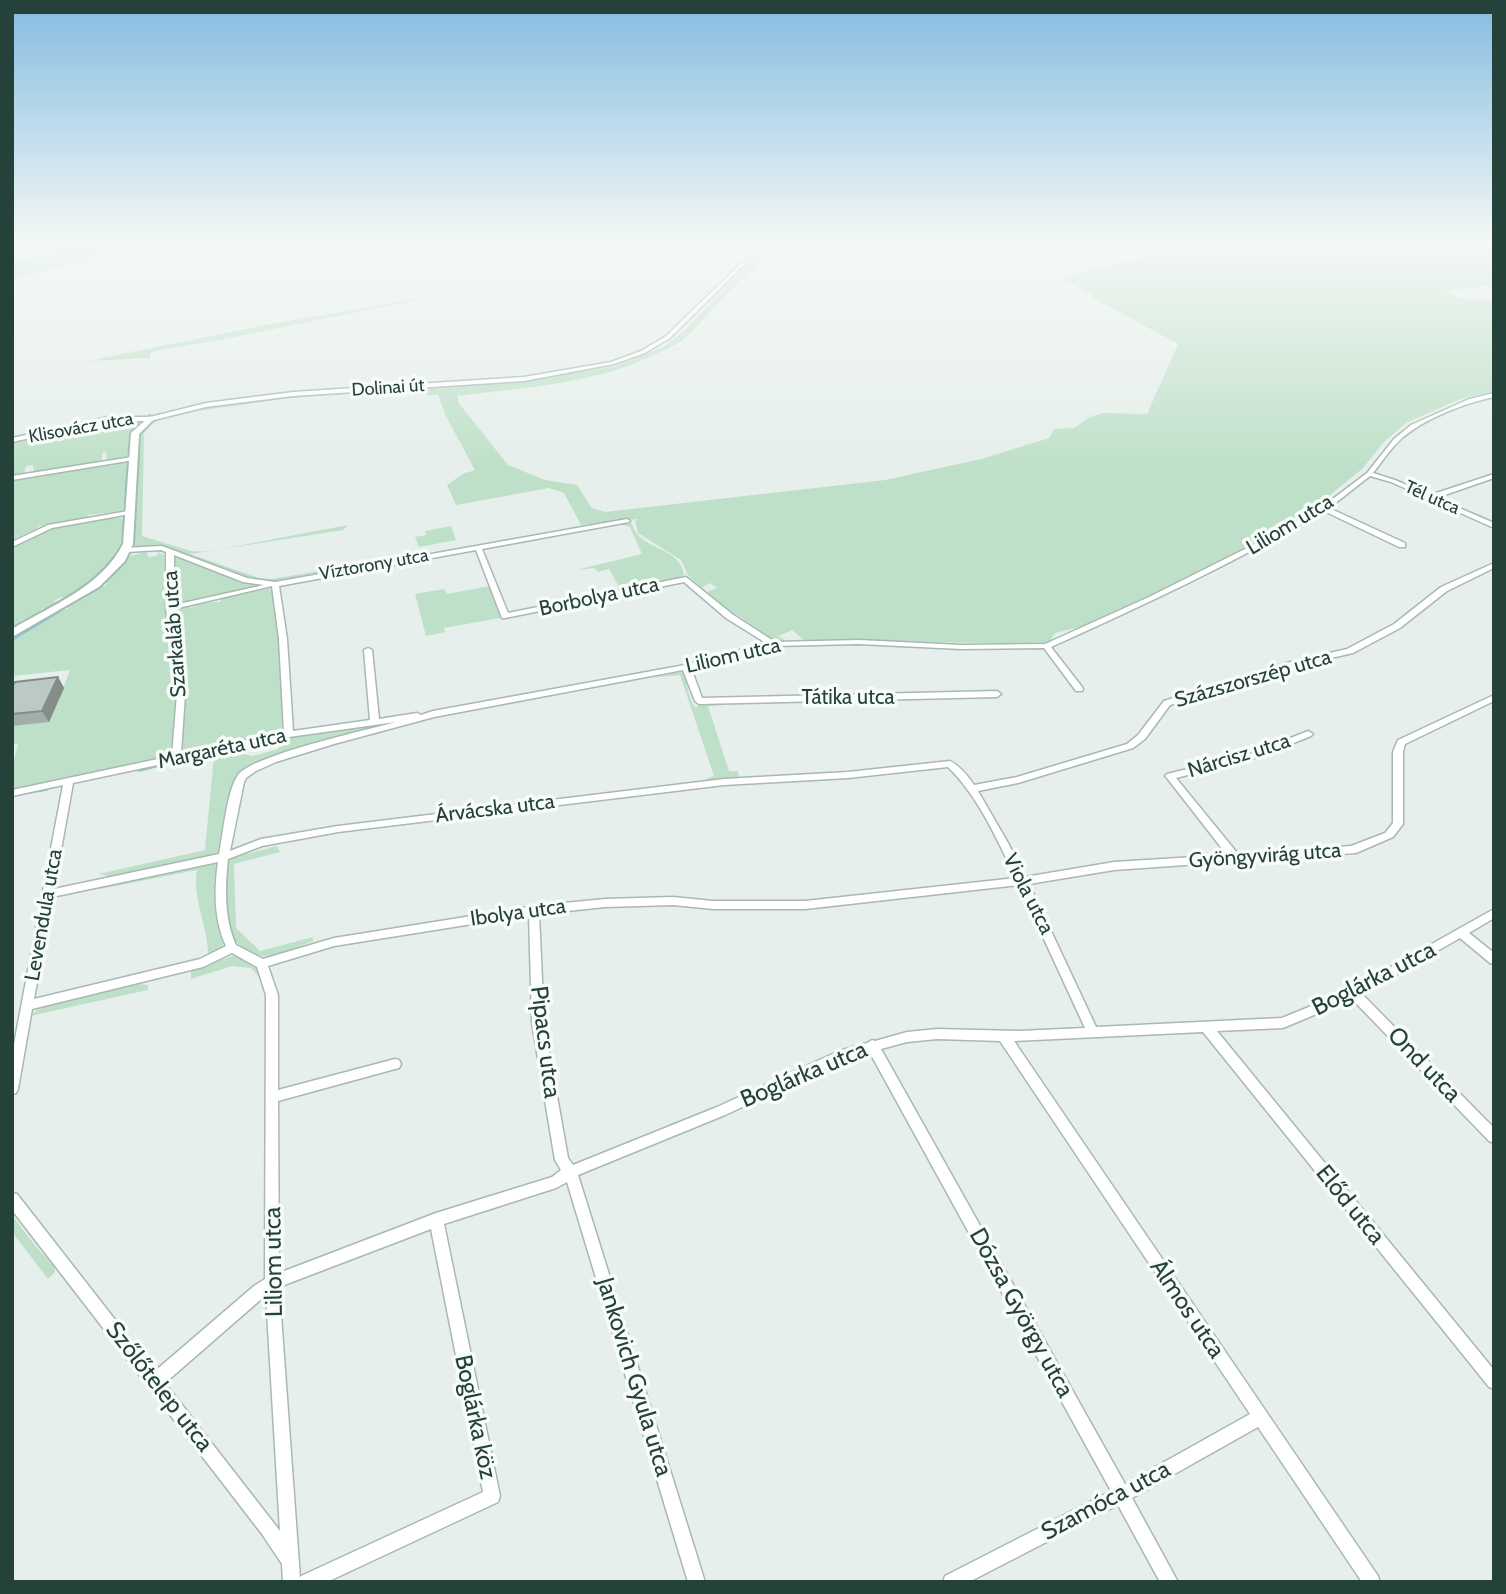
<!DOCTYPE html>
<html>
<head>
<meta charset="utf-8">
<style>
  body { margin:0 }
  #map { position:relative; width:1506px; height:1594px; overflow:hidden; background:#e6efeb; font-family:Cabin,sans-serif }
  canvas { display:block }
  .frame { position:absolute; inset:0; border:14px solid #24423a; pointer-events:none }
</style>
</head>
<body>
<div id="map">
<canvas width="1506" height="1594"></canvas>
<div class="frame"></div>
</div>
<script>
const c = document.querySelector('canvas').getContext('2d');
c.lineJoin = 'round';
function fillPath(path, color) { c.fillStyle = color; c.fill(path, 'evenodd'); }
function trace(path, color, width, dash) { c.strokeStyle = color; c.lineWidth = width; c.lineCap = dash ? 'butt' : 'round'; c.setLineDash(dash || []); c.stroke(path); }
function label(font, color, halo, rows, align = 'center') {
  c.font = font + ' Cabin,sans-serif'; c.lineWidth = 7; c.setLineDash([]); c.textBaseline = 'middle'; c.strokeStyle = halo; c.fillStyle = color; for (const [text, x, y, turn = 0] of rows) {
    c.save(); c.translate(x, y); c.rotate((+turn || 0) * Math.PI / 180); c.textAlign = isNaN(turn) ? turn : align; if (halo) c.strokeText(text, 0, 0); c.fillText(text, 0, 0); c.restore();
  }
}
fillPath(new Path2D(`
  M12 244H178L109 255 12 279Z
  M766 244H787C744 267 720 306 685 338 679 344 669 347 662 351 600 384 527 387 458 396V402L508 465 545 480 577 485 592 508 605 512 885 480 981 459 1049 438 1054 429 1074 428 1090 417 1103 413 1147 414 1178 344 1093 298V295L1066 281 1064 276 1146 258 1111 244H1494V285L1444 291 1463 299H1494V391L1463 398 1406 423 1385 441 1362 469 1324 500 1242 551 1092 624 1055 633 1050 641 1044 644 804 640 792 630 779 636 765 627 786 641 777 642 736 614 732 615 707 592 717 588 710 583 702 588 688 575 681 560 638 533 635 521 638 519 581 525 564 493 549 488 456 505 447 485 463 474 475 470 446 416 438 395H412L410 390 291 398 190 412 163 418 152 424 144 433 142 536 191 551 206 552 348 525 343 530 190 554 259 578 271 579 349 566 346 567 276 581 252 580 170 548 132 546 135 534 138 434 154 419 201 407 290 396 517 382 616 366 662 348 684 331Z
  M446 294 220 340 158 350 150 353V358L88 361 265 325Z
  M129 419 141 421C128 436 134 448 125 458L107 461 106 452 102 453V462L34 472 33 465 26 466 24 474 12 476V444L17 441 91 424Z
  M120 462H126L127 466 126 493 121 494 126 495 122 511 88 515 87 518 42 527 40 525 36 529 12 540V480L114 465Z
  M114 517 124 519C124 537 123 543 112 557H116L103 567 104 571 66 599 61 597 54 601 58 605 45 611 42 608 39 614 31 619 20 620 22 622 12 630V547L45 529Z
  M625 523 632 524C638 550 681 546 684 575L673 581 622 592 609 569 598 572 594 568 576 570 642 554 630 527 619 524Z
  M451 526 456 540 419 547 415 537 426 535 425 531Z
  M158 552 164 555 165 610 168 618 175 697H178L174 755 12 790V768L18 744 12 745V726L55 708 70 670 12 676V638L61 609H69L65 606 101 585 105 586 107 583 102 581 126 557 146 552 149 557 157 556Z
  M178 558 241 581 267 586 177 605V602L172 601 176 587 175 559Z
  M490 586 503 616 500 618 444 628 445 632 426 636 415 594 444 589 447 594Z
  M273 588 282 670V732L180 753 184 685 174 610 187 605 191 608 198 603 220 602 222 598Z
  M680 672 684 673C688 685 688 698 695 707L706 704 726 705 708 706 729 771H738L739 778 703 780 714 776 680 675 652 678Z
  M410 720C373 730 265 751 240 774L220 856 108 876 99 874 205 850 214 756 198 758 199 756 243 746V754L253 756 278 749 284 738Z
  M277 846 280 852 234 864 236 928 260 951 313 937V941C282 953 262 968 235 941 228 921 218 875 231 858Z
  M213 862 218 866 223 946 204 958 202 957 208 955C208 925 192 900 197 870L100 889 98 886Z
  M235 955 256 964 262 980 251 968 232 966 191 979V971Z
  M139 984 148 985V990L30 1016 42 1006Z
  M12 1215C26 1234 37 1249 54 1266L55 1272 48 1279 12 1232Z`), '#bfe0c8');
trace(new Path2D(`
  M69 254 71 247 78 244
  M12 265 80 253 104 244`), '#8ec9d4', 2);
trace(new Path2D(`
  M107 579 116 571
  M69 605 88 593
  M12 640 60 611`), '#8ec9d4', 2.5);
trace(new Path2D(`
  M187 759 216 753
  M139 770 176 761
  M29 792 47 789`), '#8ec9d4', 3.5);
const street = new Path2D(`
  M761 244H765L670 338 645 353 614 364 524 381 293 396 206 407 150 421H108L12 442V438L108 417H150L206 403 293 392 524 377 611 362 641 351 666 336Z
  M1494 393V397C1465 403 1423 419 1401 439 1390 449 1382 462 1373 473L1395 480 1430 495 1494 474V478L1436 498 1494 523V528L1391 482 1370 476 1329 508 1405 543V547H1399L1324 511C1236 562 1144 605 1051 647L1082 687 1083 689 1082 691H1076L1044 648 961 649 859 644 773 646 691 668 702 698 997 691 1001 694 997 697 699 704 695 701 683 670 434 717 334 744 276 762 256 771 246 778 244 782 230 851 261 839 338 826 724 779 848 772 950 761C960 766 968 776 974 785L1017 777 1127 744 1138 735 1164 701 1282 664 1347 649 1394 624 1441 587 1494 563V568L1447 591 1400 628 1353 653 1287 668 1170 705 1145 739 1133 748 1018 783 978 791 1008 843 1025 877 1114 862 1227 855 1167 778 1165 776 1167 774 1253 753 1308 731 1313 734 1311 736 1259 757 1176 778 1238 854 1351 846 1385 833 1393 823V752L1398 740 1494 695V701L1405 744 1403 752V824L1393 837 1356 853 1114 870 1029 884 1096 1027 1282 1018 1350 990 1494 909V918L1469 933 1494 953V964L1490 963 1460 938 1362 994 1494 1128V1143L1489 1141 1352 999 1283 1028 1217 1031 1494 1370V1389L1489 1387 1203 1032 1014 1041 1378 1576 1380 1582H1362L1258 1427 1132 1498 1178 1582H1160L1118 1505 969 1582H943L945 1576 1111 1491 870 1053 846 1059 725 1115 578 1175 705 1582H688L567 1182 556 1188 444 1224 500 1496 498 1502 327 1582H283L282 1564 262 1534 12 1210V1193L17 1194 155 1371 254 1286 265 1279 266 995 257 967 232 953 203 967 32 1009 18 1089 16 1093 12 1094V1055L63 785 12 796V790L172 756 177 694 166 608V552L161 550 126 552H123V548L162 546 247 578 275 582 627 519 630 521 629 522 482 549 508 613 686 577 732 614 775 642 859 640 961 645 1045 644 1149 597 1261 541 1322 507 1367 473 1394 439 1411 425 1469 399ZM476 550 502 618H505L684 582 726 618 766 643 685 665 433 711 421 715 417 713 379 719 372 650 368 648 364 650 370 720 293 731 287 639 279 586ZM174 555 243 582 264 585 174 605ZM272 586 279 639 284 732 181 754 185 694 174 609ZM396 722C367 730 253 755 238 775 227 790 223 835 219 854L54 889 73 783 289 737ZM948 767C979 797 997 840 1016 878L805 901H713L673 897 605 899 534 906 334 938 263 959 236 945C224 918 225 888 228 859L262 846 338 832 724 785 848 778ZM218 862C214 890 214 920 226 946L200 959 34 999 52 897ZM1019 885 1085 1028 1019 1031 937 1029 907 1032 875 1041 872 1040 867 1043 839 1051 717 1107 573 1165 568 1158 544 1023 539 914 605 907 673 905 713 909H805ZM529 915 532 1023 555 1160 561 1170 552 1177 436 1213 279 1273 278 1101 395 1069 399 1068 401 1064 399 1060 395 1059 278 1090V995L268 966 334 946ZM937 1039 1000 1041 1250 1414 1125 1484 881 1049 907 1042ZM431 1229 483 1492 301 1576 300 1578 279 1287ZM266 1295 280 1531 165 1383Z
  M132 457 134 458V460L12 480V476Z
  M128 511 130 512V514L52 528 12 547V542L48 525Z`);
const secondary = new Path2D(`
  M150 416 154 419 139 434 133 544 125 561 99 587 12 637V629C52 605 101 587 123 544L131 433Z`);
trace(street, '#a8b8b2', 3);
trace(secondary, '#a4bbb3', 4);
fillPath(street, '#fff');
fillPath(secondary, '#fff');
fillPath(new Path2D(`
  M58 677 64 688 49 722 12 726V687Z`), '#a1aea9');
fillPath(new Path2D(`
  M58 677 64 688 49 722 42 711Z`), '#838d89');
const building = new Path2D(`
  M58 677 42 711 12 714V687L15 682Z`);
fillPath(building, '#bbcac4');
trace(building, '#838d89', 2);
const sky = c.createLinearGradient(0, 0, 0, 467);
sky.addColorStop(0, '#84bce0');
sky.addColorStop(0.52, '#f4f8f6');
sky.addColorStop(1, '#f4f8f600');
c.fillStyle = sky;
c.fillRect(0, 0, 1506, 467);
label('18px', '#24423a', '#f7fbf9', [
  ["Dolinai út",388,388,-4],
  ["Klisovácz utca",81,428,-10],
  ["Tél utca",1432,498,24],
  ["Víztorony utca",374,565,-10]
]);
label('21px', '#24423a', '#f7fbf9', [
  ["Liliom utca",1290,525,-31],
  ["Borbolya utca",599,597,-12],
  ["Szarkaláb utca",175,634,-94],
  ["Liliom utca",733,656,-13],
  ["Százszorszép utca",1253,679,-16],
  ["Tátika utca",848,698],
  ["Margaréta utca",222,749,-12],
  ["Nárcisz utca",1239,756,-17],
  ["Árvácska utca",495,809,-7],
  ["Gyöngyvirág utca",1265,856,-4],
  ["Viola utca",1028,894,63],
  ["Ibolya utca",518,913,-8],
  ["Levendula utca",44,915,-80]
]);
label('24px', '#24423a', '#f7fbf9', [
  ["Boglárka utca",1374,979,-27],
  ["Pipacs utca",545,1042,83],
  ["Ond utca",1424,1065,46],
  ["Boglárka utca",804,1075,-23],
  ["Előd utca",1350,1205,51],
  ["Liliom utca",274,1262,-91],
  ["Álmos utca",1187,1309,56],
  ["Dózsa György utca",1021,1313,61],
  ["Jankovich Gyula utca",634,1377,73],
  ["Szőlőtelep utca",159,1387,52],
  ["Boglárka köz",475,1417,78],
  ["Szamóca utca",1106,1501,-28]
]);
</script>
</body>
</html>
